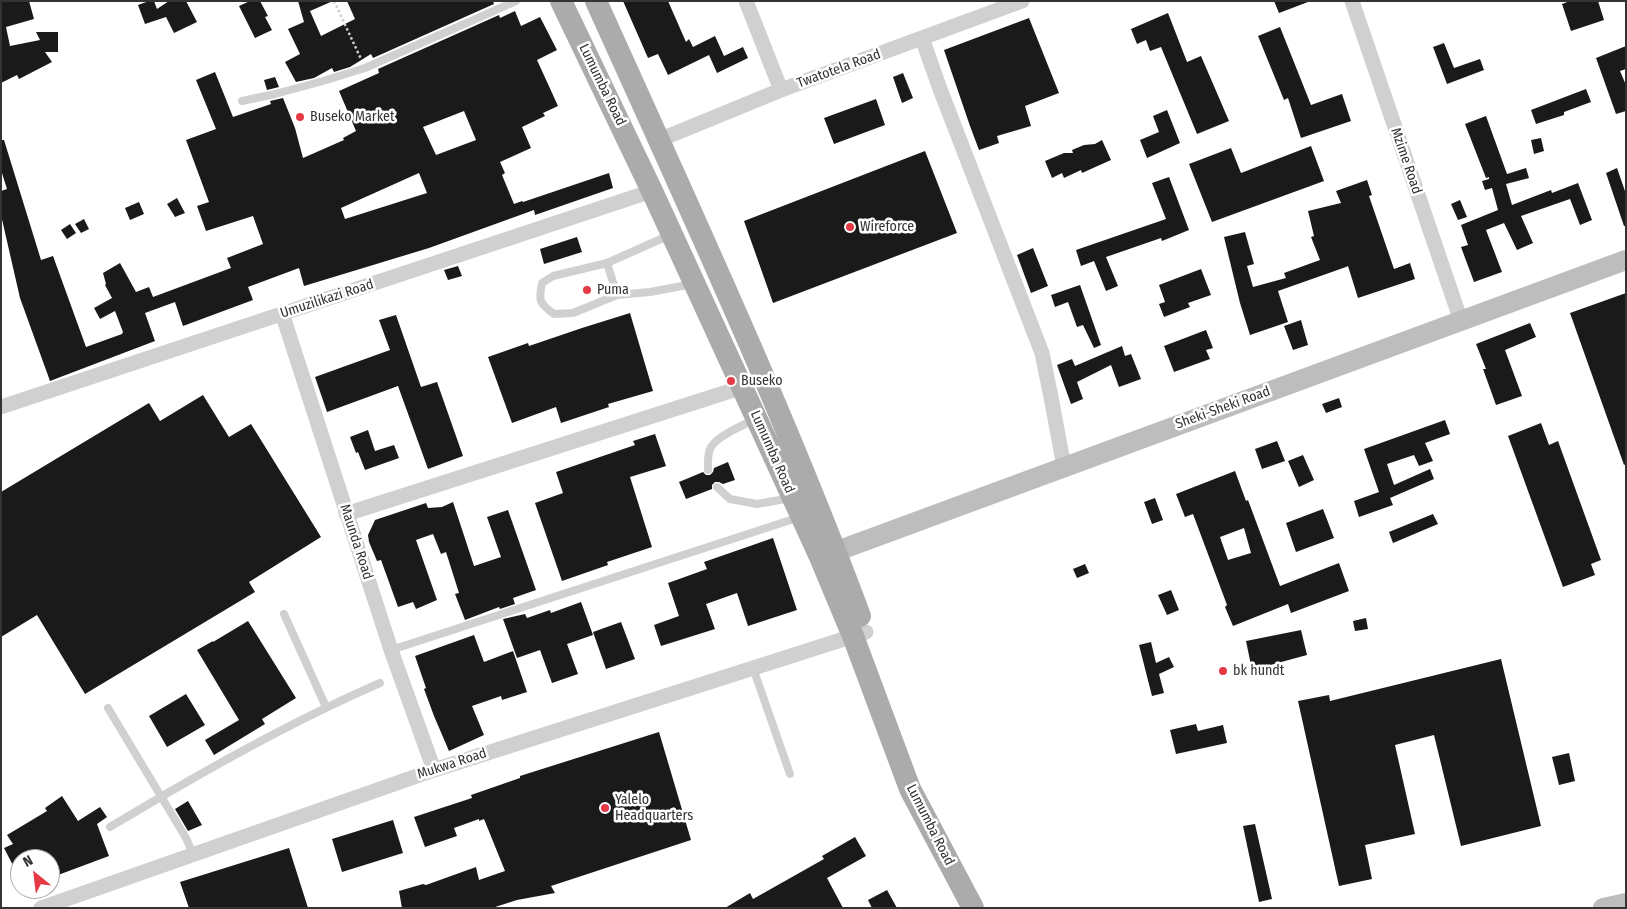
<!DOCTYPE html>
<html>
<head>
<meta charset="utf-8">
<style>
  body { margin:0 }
  #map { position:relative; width:1627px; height:909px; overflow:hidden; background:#fff; font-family:"Fira Sans Condensed",sans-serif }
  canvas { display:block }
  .frame { position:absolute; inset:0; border:2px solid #333; pointer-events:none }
  .north { position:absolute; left:10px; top:849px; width:50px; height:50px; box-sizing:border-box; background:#fff; border:1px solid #adadad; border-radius:50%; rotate:331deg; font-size:14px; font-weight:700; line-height:20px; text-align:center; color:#333 }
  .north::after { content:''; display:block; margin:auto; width:18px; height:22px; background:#e63946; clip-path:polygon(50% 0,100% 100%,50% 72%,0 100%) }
</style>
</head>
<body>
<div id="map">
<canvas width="1627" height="909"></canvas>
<div class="frame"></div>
<div class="north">N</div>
</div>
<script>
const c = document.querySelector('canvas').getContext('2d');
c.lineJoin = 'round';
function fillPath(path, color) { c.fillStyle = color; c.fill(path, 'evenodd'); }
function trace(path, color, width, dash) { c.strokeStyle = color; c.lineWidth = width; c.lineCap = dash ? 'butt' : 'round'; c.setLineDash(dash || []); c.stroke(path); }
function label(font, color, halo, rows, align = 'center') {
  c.font = font + ' "Fira Sans Condensed",sans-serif'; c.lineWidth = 5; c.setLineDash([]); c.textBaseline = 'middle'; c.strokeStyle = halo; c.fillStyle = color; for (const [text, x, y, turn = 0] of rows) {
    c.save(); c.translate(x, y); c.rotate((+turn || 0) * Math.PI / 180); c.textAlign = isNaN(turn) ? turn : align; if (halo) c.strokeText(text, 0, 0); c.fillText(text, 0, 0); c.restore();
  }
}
fillPath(new Path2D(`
  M1 1H29L34 19 6 27 10 46 40 40 36 32H58V52H45L52 62 19 79 17 75 1 83Z
  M149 1H154L157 9 169 1H186L197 22 174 33 166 17 145 24 138 5Z
  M250 1H260L268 16 265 17 272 30 255 38 239 6Z
  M298 1H333L310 11 321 36 355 19 347 1H493L494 4 373 58 371 54 350 67 334 72 332 68 314 78 296 82 285 62 300 54 288 29 304 22Z
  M623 1H668L686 42 689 39 693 47 715 36 724 56 743 47 748 58 717 73 709 55 668 75 658 54 648 58Z
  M1274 1H1308V2L1279 13Z
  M1570 1H1598L1604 20 1571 31 1562 4Z
  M515 11 521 26 540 17 557 50 537 60 558 106 543 113 545 116 522 127 531 148 500 162 505 173 502 175 514 204 522 201 523 202 609 173 613 188 535 215 534 210 429 248 304 286 299 268 248 287 253 300 183 326 175 302 145 313 155 341 50 381 20 298 1 215V191L7 189 1 170V140H4L41 260 53 256 86 347 122 334 123 332 115 311 100 319 94 308 112 298 105 285 106 284 103 273 120 263 136 292 149 287 153 297 231 268 227 258 263 244 253 216 206 231 197 206 209 202 186 140 216 129 196 80 215 72 233 117 271 104 270 101 283 98 295 128 303 158 344 140 343 138 356 131 339 91 379 73 378 69 499 15 500 18ZM464 111 476 140 436 155 423 127ZM419 173 427 193 345 219 341 208Z
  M1168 13 1187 62 1201 56 1229 121 1197 134 1161 47 1150 51 1146 40 1137 44 1131 29Z
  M1029 18 1059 93 1025 106 1031 126 997 136 999 143 979 150 970 126 944 50Z
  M1280 27 1311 105 1342 94 1351 121 1301 138 1288 98 1284 100 1258 36Z
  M1444 43 1454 68 1480 59 1484 70 1447 84 1433 47Z
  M1626 46V69L1620 71 1626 85V111L1616 114 1596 58Z
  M903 73 913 98 902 103 893 77Z
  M275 77 279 87 267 90 264 80Z
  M1586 89 1591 102 1564 112V115L1536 124 1531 110Z
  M876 99 885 125 834 144 824 118Z
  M1167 110 1180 143 1147 158 1140 140 1159 132 1153 116Z
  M1486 116 1507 174 1526 168 1529 178 1506 184 1512 205 1551 190 1552 193 1578 183 1592 220 1580 225 1570 199 1521 216 1533 243 1517 250 1504 223 1486 230 1502 272 1474 282 1461 247 1468 245 1461 225 1498 210 1492 188 1485 190 1482 181 1489 179V177L1486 178 1465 124Z
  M1541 138 1544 151 1534 154 1531 140Z
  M1102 140 1111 160 1082 173 1081 170 1064 178 1062 173 1052 178 1045 161 1064 153H1073L1072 150 1084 145 1095 144Z
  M1311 146 1324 181 1212 222 1189 164 1231 148 1241 173Z
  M925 151 957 233 773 303 744 221Z
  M1617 168 1626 194V226H1624L1606 173Z
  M1169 177 1189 230 1162 241 1161 238 1106 257 1118 286 1106 291 1094 261 1081 266 1076 250 1166 219 1152 183Z
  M1367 180 1372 195 1369 196 1394 269 1410 263 1415 279 1358 298 1348 266 1346 267 1278 291 1288 322 1250 335 1240 303 1224 237 1245 232 1254 264 1247 266 1253 287 1286 278 1284 273 1320 260 1311 237 1314 236 1308 211 1341 203 1336 191Z
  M177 198 185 213 175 217 167 204Z
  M1460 200 1467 217 1458 220 1451 204Z
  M139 202 144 214 130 220 125 208Z
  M84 219 89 229 81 233 75 224Z
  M70 224 76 233 67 239 61 230Z
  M577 237 582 252 544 264 540 249Z
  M1033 248 1048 286 1031 293 1017 255Z
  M458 266 462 276 448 280 444 270Z
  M1201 269 1211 295 1188 303 1190 307 1164 317 1159 304 1165 302 1159 285Z
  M1080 285 1101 345 1094 348 1083 325 1077 327 1068 302 1055 307 1051 295Z
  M1626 293V464L1624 465 1570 313Z
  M630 313 653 391 608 404 609 407 561 423 556 407 512 423 488 357 528 343 529 346 582 328Z
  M396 315 421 387 437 382 463 456 428 469 398 386 327 412 315 377 390 350 379 320Z
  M1301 320 1308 345 1293 350 1284 326Z
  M1530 323 1536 337 1505 350 1522 396 1496 405 1483 369H1486L1476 344Z
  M1206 330 1213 348 1206 350 1210 359 1174 372 1164 346Z
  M1122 346 1125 356 1131 354 1141 379 1119 387 1111 365 1077 382 1083 399 1071 404 1057 365 1072 359 1075 366Z
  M203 395 229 437 251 424 321 537 249 582 255 592 85 694 37 615 1 637V492L149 403 160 421Z
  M1339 398 1342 407 1326 413 1322 404Z
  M1445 420 1450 434 1425 443 1433 461 1419 466 1414 455 1387 464 1394 485 1430 469 1434 479 1390 498 1393 505 1359 517 1354 501 1379 492 1364 449Z
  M1541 423 1549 445 1558 441 1601 560 1591 564 1595 575 1563 587 1508 436Z
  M368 430 375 451 394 445 399 458 365 470 358 452 356 453 350 437Z
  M655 434 666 466 630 477 652 547 607 562 608 565 562 581 535 503 563 493 556 472 635 445 633 441Z
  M1277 441 1285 461 1262 469 1255 449Z
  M1303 455 1314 480 1299 487 1288 461Z
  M728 462 735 480 723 484 719 482H715L712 485V489L686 499 679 482 703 472 706 475H710L713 472 714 468Z
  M1235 471 1246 501 1248 500 1280 586 1339 563 1349 591 1291 613 1288 604 1233 626 1225 607 1227 605 1193 514 1185 517 1176 494ZM1244 528 1251 553 1228 560 1220 537Z
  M1155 498 1163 520 1152 524 1144 502Z
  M453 502 474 566 501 557 487 517 508 510 536 590 513 598 515 604 500 609 499 607 465 620 455 594 459 593 446 552 441 554 433 534 416 540 437 600 416 609 413 602 398 607 381 560 377 561 369 542 368 535 375 520 426 503 428 508 442 507Z
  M1323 509 1334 538 1296 552 1286 523Z
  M1433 514 1438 524 1393 543 1389 532Z
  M773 538 797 610 748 626 737 593 706 604 715 629 661 646 654 625 679 616 668 583 707 569 704 562Z
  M1085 564 1089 573 1077 578 1073 569Z
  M1171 590 1179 610 1167 615 1158 595Z
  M581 602 593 635 567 644 578 674 552 683 540 650 517 658 503 619 525 614 527 618 550 610 551 613Z
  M1366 618 1368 629 1355 631 1353 621Z
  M248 621 296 698 262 719 265 724 214 755 205 740 239 720 197 650 213 641V642Z
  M621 622 635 659 606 669 593 632Z
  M1301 630 1307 655 1252 670 1246 641Z
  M474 635 484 662 513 651 527 692 502 700 501 696 472 706 484 735 449 751 434 716 424 689 426 688 415 656Z
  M1151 642 1156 663 1169 657 1174 667 1159 674 1164 693 1152 696 1139 645Z
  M1501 659 1541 826 1461 846 1434 735 1395 745 1415 834 1365 845 1372 879 1339 886 1298 701 1329 695 1330 701Z
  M186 694 205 725 167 747 149 716Z
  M1196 724 1198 731 1223 725 1227 743 1176 754 1170 730Z
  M659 732 691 840 551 886 555 893 517 900 492 908H402L399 891 423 884 426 885 476 867 479 880 505 871 484 819 479 821V819L454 828 457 836 425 847 414 817 472 798 471 795 520 778V776Z
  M1569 753 1575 781 1559 785 1552 757Z
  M62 796 78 821 100 807 107 817 97 824 109 856 50 878V859H20V879L4 848 13 844 7 835 47 811 45 808Z
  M188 801 202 825 188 831 175 809Z
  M393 820 403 853 342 872 332 839Z
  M1255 824 1272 899 1259 902 1243 826Z
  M855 837 866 856 827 878 843 908H725L750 893 753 899 824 859 822 856Z
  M289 848 308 908H189L180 882Z
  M887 890 897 908H872L868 900Z`), '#1a1a1a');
trace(new Path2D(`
  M334 1 361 59`), '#cdcdcd', 2.5, [2.5, 2.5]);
trace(new Path2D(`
  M242 101 275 94 323 81 365 68 516 1
  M670 235 607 263 617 295 650 292 693 284
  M607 263 553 276 542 283C538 301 540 304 554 314L573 313 617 295
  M708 470C708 463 707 454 711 447 717 436 743 425 754 420
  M717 487 730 499 757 504 791 498
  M284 614 326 707
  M391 650 800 517
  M753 668 790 774
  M108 708 186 838 193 854
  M110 827C197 775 286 724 380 683`), '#d0d0d0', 8);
trace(new Path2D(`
  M746 1 781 90
  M1352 1 1461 321
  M922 38 940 89 1042 353 1051 397 1064 467
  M659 140 781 90 1022 1
  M282 313 391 650 434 770
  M1 407 652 191
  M346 514 743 387
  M41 908 434 770 866 632`), '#d0d0d0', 15);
trace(new Path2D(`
  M821 557 1626 260
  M1603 908 1626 903`), '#bdbdbd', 20);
trace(new Path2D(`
  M561 1 652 191 820 557 853 636 910 789 973 908
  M596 1C688 205 782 407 860 616`), '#ababab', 22);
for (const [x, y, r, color] of [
  [300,117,5,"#e63946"],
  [850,227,5,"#e63946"],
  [587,290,5,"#e63946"],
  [731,381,5,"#e63946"],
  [1223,671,5,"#e63946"],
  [605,808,5,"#e63946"]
]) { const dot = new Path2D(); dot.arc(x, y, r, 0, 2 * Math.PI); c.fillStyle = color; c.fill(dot); trace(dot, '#fff', 2); }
label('14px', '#333', '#fff', [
  ["Twatotela Road",839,69,-20],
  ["Lumumba Road",602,85,64],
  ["Mzime Road",1406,161,71],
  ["Umuzilikazi Road",327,299,-18],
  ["Sheki-Sheki Road",1223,408,-20],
  ["Lumumba Road",772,452,66],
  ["Maunda Road",356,542,72],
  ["Mukwa Road",452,764,-18],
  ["Lumumba Road",930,825,63]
]);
label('14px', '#333', '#fff', [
  ["Buseko Market",310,117],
  ["Wireforce",860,227],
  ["Puma",597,290],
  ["Buseko",741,381],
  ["bk hundt",1233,671],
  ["Yalelo",615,800],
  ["Headquarters",615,816]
], 'left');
</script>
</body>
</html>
